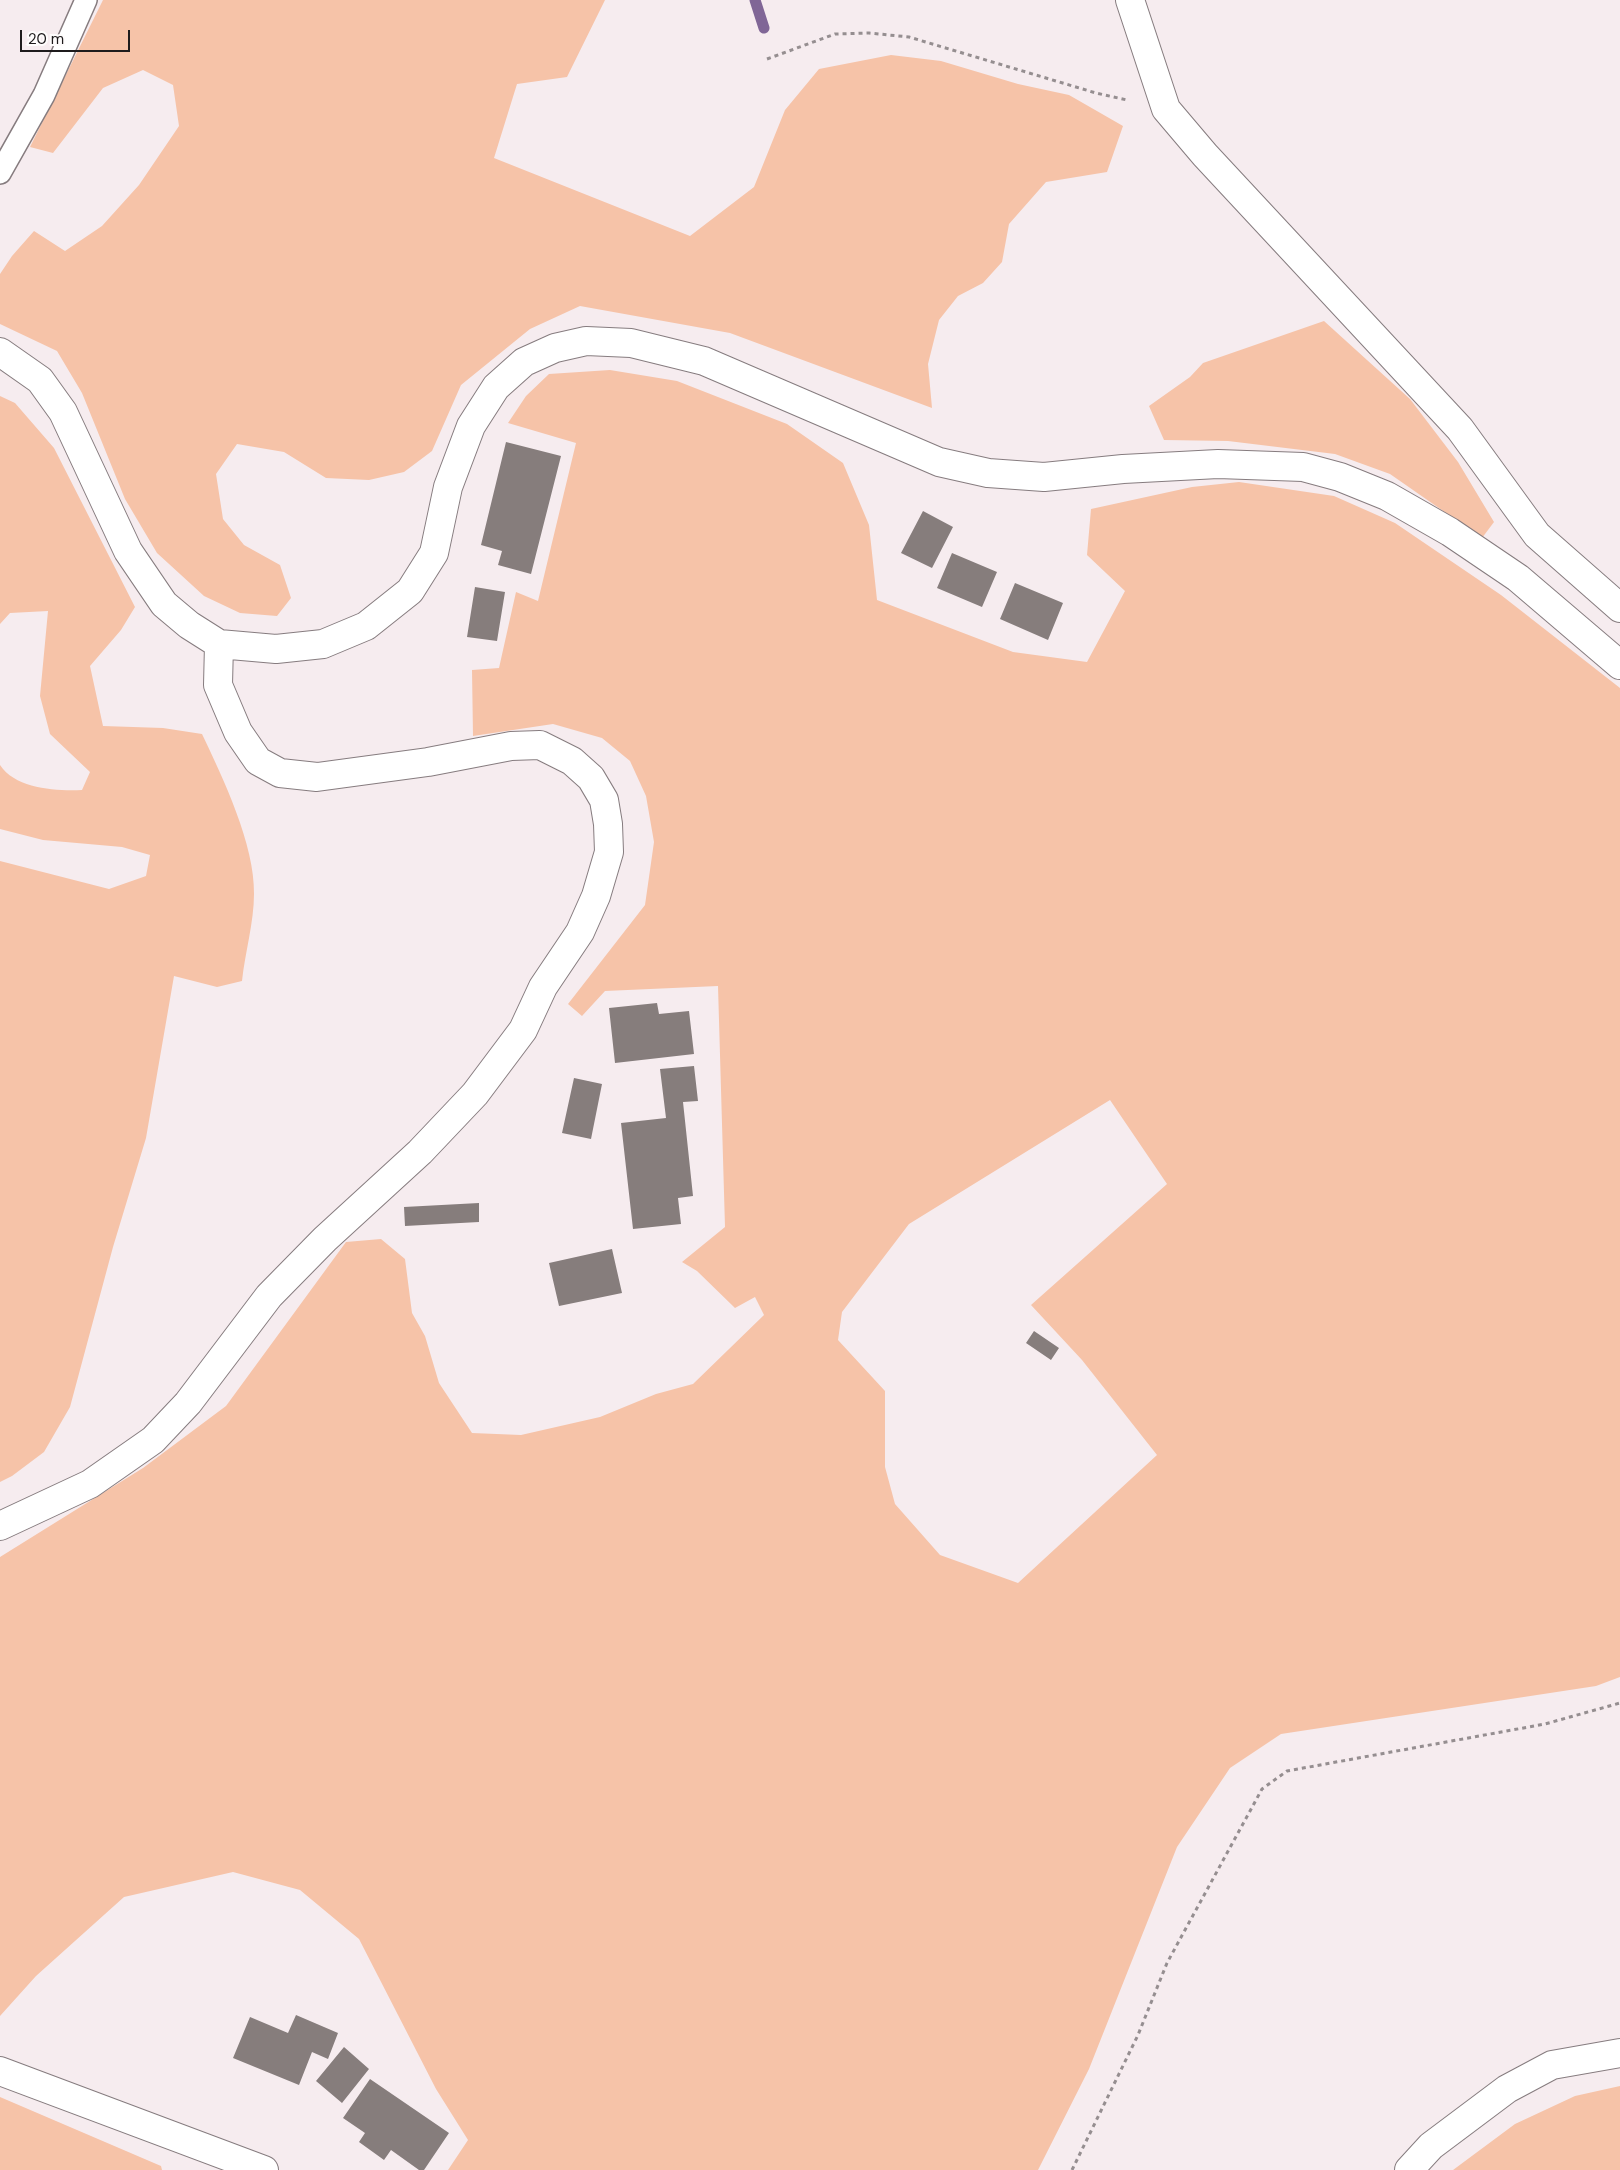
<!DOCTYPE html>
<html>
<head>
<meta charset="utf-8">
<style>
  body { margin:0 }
  #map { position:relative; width:1620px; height:2170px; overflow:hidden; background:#f6ecef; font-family:"DM Sans",sans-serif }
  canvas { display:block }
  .scale { position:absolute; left:20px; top:30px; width:110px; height:22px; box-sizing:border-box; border:2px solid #1e1b1c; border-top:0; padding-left:6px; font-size:15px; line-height:18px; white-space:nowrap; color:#1e1b1c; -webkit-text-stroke:4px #fefcfc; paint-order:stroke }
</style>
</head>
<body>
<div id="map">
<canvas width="1620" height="2170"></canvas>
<div class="scale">20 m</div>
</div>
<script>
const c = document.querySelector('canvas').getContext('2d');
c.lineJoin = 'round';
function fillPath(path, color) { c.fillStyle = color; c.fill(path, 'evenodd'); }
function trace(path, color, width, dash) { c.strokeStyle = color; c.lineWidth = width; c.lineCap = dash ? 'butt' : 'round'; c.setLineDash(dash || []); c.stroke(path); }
fillPath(new Path2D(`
  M103 0H605L567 77 517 84 494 158 690 236 754 187 785 110 819 69 891 55 941 61 1018 84 1069 95 1123 126 1107 172 1046 182 1009 224 1002 262 983 283 958 296 939 320 928 364 932 408 730 333 580 306 530 329 461 385 432 451 404 472 369 480 326 478 284 452 237 444 216 474 223 519 244 545 280 565 291 598 277 616 240 613 204 596 157 553 125 499 82 393 57 351 0 324V274L12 256 34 231 65 251 102 226 139 185 179 126 173 85 143 70 103 88 53 153 30 147Z
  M1324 321 1410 399 1458 462 1494 522 1482 538 1390 474 1335 454 1228 441 1164 440 1149 406 1190 377 1203 363Z
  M610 370 677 381 787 424 843 463 869 525 877 600 1013 652 1087 662 1125 591 1087 555 1091 509 1192 487 1239 482 1334 496 1395 523 1501 595 1620 688V1677L1596 1686 1281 1734 1230 1768 1177 1847 1089 2069 1038 2170H448L468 2140 436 2089 359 1939 300 1890 233 1872 124 1897 36 1976 0 2016V1557L143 1468 226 1406 346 1242 381 1239 405 1259 412 1313 425 1336 439 1383 472 1433 521 1435 600 1417 656 1394 693 1384 764 1315 755 1297 735 1308 697 1271 682 1262 725 1227 718 986 605 991 582 1016 568 1004 645 905 654 842 646 796 630 761 602 738 553 724 473 736 472 670 499 668 516 592 538 601 576 443 508 423 526 396 549 374ZM1110 1100 1167 1184 1031 1305 1082 1360 1157 1455 1018 1583 940 1555 895 1504 885 1467V1391L838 1340 842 1312 909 1224Z
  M0 396 15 403 54 448 135 607 121 630 90 666 103 726 163 728 202 734C223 778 255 845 254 894 254 922 245 953 242 981L217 987 174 976 146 1138 113 1247 70 1407 44 1452 12 1476 0 1482V861L109 889 146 876 150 855 122 847 43 840 0 829V765C16 789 55 791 82 790L90 772 50 734 40 696 48 611 10 613 0 624Z
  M1620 2086V2170H1453L1515 2124 1575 2096Z
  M0 2097 161 2166 162 2170H0Z`), '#f6c3a8');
trace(new Path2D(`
  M755 0 764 28`), '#806696', 11);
fillPath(new Path2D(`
  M506 442 561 456 531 574 498 565 502 551 481 545Z
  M923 511 953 527 932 568 901 553Z
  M952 553 997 572 982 607 937 588Z
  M1015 583 1063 603 1048 640 1000 619Z
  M475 587 505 592 497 641 467 637Z
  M657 1003 659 1014 689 1011 694 1054 615 1063 609 1008Z
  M694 1066 698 1101 683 1102 693 1196 678 1198 681 1224 633 1229 621 1123 666 1118 660 1069Z
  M574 1078 602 1084 591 1139 562 1133Z
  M479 1203V1222L405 1226 404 1207Z
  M612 1249 622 1293 559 1306 549 1263Z
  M1034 1331 1059 1348 1051 1360 1026 1343Z
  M296 2015 338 2033 328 2059 312 2052 299 2085 233 2058 250 2017 288 2033Z
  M344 2047 369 2069 342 2103 316 2081Z
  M370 2079 449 2133 424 2170H419L391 2150 384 2160 359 2142 365 2133 343 2118Z`), '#867d7c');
const service = new Path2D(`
  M0 173 44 95 86 0`);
const minor = new Path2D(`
  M1130 0 1166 109 1205 155 1460 429 1537 535 1620 608
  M0 352 40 380 63 412 128 551 164 604 189 625 219 644 276 649 323 644 366 626 410 591 434 553 448 487 471 426 496 387 524 362 555 348 586 341 631 343 704 361 939 462 988 473 1044 477 1123 469 1218 464 1303 467 1340 477 1387 496 1450 532 1518 578 1620 665
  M0 1526 90 1484 153 1440 188 1403 269 1296 325 1239 420 1152 475 1094 523 1030 543 987 580 932 596 896 609 852 608 824 604 800 591 778 572 761 540 745 511 746 428 762 317 777 280 773 258 761 238 732 218 685 219 644
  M0 2071 264 2170
  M1409 2170 1431 2146 1507 2089 1552 2065 1620 2053`);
trace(service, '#867c7f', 24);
trace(minor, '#867c7f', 30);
trace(new Path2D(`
  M767 59 835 34 869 33 909 37 1096 93 1127 100
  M1072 2170 1138 2035 1167 1963 1262 1789 1287 1771 1545 1724 1620 1703`), '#958e90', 3, [4, 4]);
trace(service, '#fff', 21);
trace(minor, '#fff', 28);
</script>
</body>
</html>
